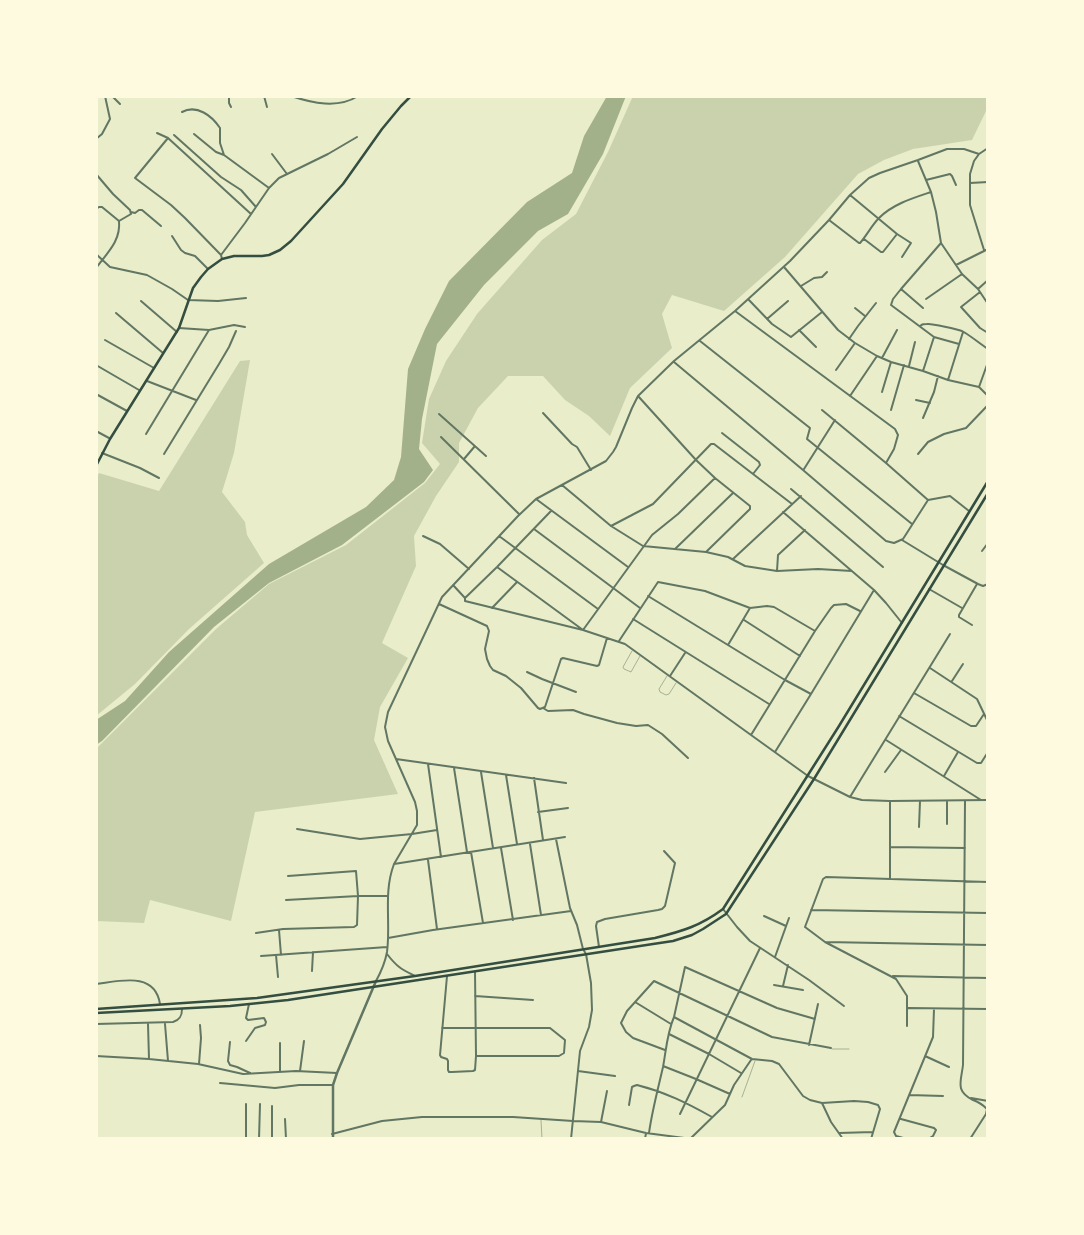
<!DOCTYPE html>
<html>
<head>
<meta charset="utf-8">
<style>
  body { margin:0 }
  #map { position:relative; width:1084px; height:1235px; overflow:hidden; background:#e9edc9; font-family:Rubik,sans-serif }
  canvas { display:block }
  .frame { position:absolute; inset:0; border:98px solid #fefae0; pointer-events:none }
</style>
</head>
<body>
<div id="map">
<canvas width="1084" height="1235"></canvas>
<div class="frame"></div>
</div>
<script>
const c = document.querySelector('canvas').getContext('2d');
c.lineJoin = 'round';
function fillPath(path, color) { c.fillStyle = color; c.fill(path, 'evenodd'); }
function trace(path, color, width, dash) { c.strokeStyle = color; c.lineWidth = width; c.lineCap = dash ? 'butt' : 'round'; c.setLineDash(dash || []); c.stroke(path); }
fillPath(new Path2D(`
  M633 96H988V109H987L972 140 913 149 884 160 858 174 785 257 724 311 672 295 662 314 672 348 630 388 610 436 589 416 565 400 543 376H508L478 408 459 443V462L436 496 414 536 416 566 382 643 408 658 380 707 374 740 398 794 255 812 231 921 150 900 144 923 96 921V749L216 629 269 584 346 545 425 483 440 464 422 443 429 399 446 361 477 314 542 240 576 214 608 152Z
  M250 360 234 453 222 492 245 522 247 535 264 563 189 629 135 684 96 716V479L99 473 159 491 240 361Z`), '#cad2ad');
fillPath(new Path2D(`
  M607 96H626L603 154 568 214 538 231 484 285 437 344 422 419 419 449 433 470 424 482 342 545 269 583 214 627 102 741 96 745V720L125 701 169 652 269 564 366 507 394 480 401 457 408 369 425 329 449 281 527 202 572 173 584 136Z`), '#a3b18a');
trace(new Path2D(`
  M632 651 623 667 624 669 631 672 640 656
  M667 676 659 689 660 692 666 695 669 694 676 683
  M832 1049H849
  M742 1097 755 1061
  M541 1120 542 1139`), '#617663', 0.5);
trace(new Path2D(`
  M112 96 120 104
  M229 96V103L231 107
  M264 96 267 107
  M291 96C312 103 338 109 358 96
  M182 112C197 104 212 116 220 128V143L224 155 269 188
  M157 133 168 138 251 214
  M194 134 216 152 224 155
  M174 135 221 177 241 190 256 207
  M168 138 135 178 171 205 185 218 221 255 222 259
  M96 139 102 134 110 119 105 96
  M272 154 287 174
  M918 161 931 192 936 212 941 243 962 274 978 289 988 304
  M96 174 113 194 130 210 131 214 119 221
  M926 180 950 174 952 176 956 185
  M970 183 988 182
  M850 195 897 234 883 252H881L864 239
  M96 209 99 207H102L119 221C121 241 107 253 96 268
  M131 212 135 213 139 210H142L161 226
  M829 220 859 243H860C867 235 872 225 879 218 893 204 913 198 931 192
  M897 234 911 243 902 257
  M172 236 181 250 185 253 195 256 208 269
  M941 243 901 289 893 299 891 305 934 337 959 344
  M984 250 970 205V174L974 161 979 154 988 148
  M96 254 110 267 147 275 172 289 188 300 218 301 246 298
  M221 255 245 223 269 188 279 178 328 154 357 137
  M956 265 988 249
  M784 267 838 330 855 343 877 356 891 362 923 371 948 380 979 387 988 396
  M801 286 814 278 822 277 827 272
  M901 289 923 308
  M978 289 988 280
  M980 292 961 307 980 328 988 333
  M748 299 772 324 791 337 822 312
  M926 299 962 274
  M141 301 177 332
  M855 308 865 316
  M735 311 895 429 898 435 894 449 886 463
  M116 313 163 353
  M767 319 788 301
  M920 326C923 324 923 324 927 324 931 323 959 330 962 331 971 336 979 343 988 349
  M179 328 209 330 234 325 245 327
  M799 330 816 347
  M849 339 858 326 876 303
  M105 340 154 368
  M700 341 810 428 807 439 912 524
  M882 358 897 330
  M674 362 803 470 886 541 894 543 903 539 928 500
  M96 365 139 390
  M909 366 915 342
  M836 370 855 343
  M923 371 934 337
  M948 380 963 332
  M147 381 196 400
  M979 387 988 362
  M882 392 891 362
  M96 394 127 411
  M638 396 696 460 715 478 750 506V509L706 552
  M850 396 877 356
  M916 400 930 403
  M822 410 886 463 928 500 950 496 969 511
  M891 410 904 365
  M543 413 572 444 577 447 591 470
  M439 414 486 456
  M923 418 934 392 938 376
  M96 431 109 438
  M722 433 759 462 760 465 753 474
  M146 434 209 330
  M441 437 519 514
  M102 453 140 468 159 478
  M164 454 219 364 229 347 236 331
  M918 454 928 442 944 434 966 428 988 405
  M464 459 475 446
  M804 469 835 420
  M562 485 611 526 643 546 706 552 728 557 745 566 777 571 818 569 852 571
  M791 489 883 567
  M536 499 628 567
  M551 511 497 567 465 598V601L583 630 625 644 751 735 808 776 850 797 862 800 890 801 988 800
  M783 512 874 590 886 603 902 623
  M611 526 653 504 711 444H714L792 504
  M534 529 640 608
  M423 536 440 544 469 569
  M499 536 598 609
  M902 540 943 565 978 584 983 586 988 584
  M675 549 733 493
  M982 551 988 543
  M733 559 801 496
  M497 567 583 630 652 535 678 514 715 478
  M777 571 778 555 805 530
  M453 585 465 598
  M929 589 962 608
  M648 596 785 680 811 694
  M439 604 487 626 489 631 485 649 487 659 490 666 493 670 506 676 521 688 538 708 540 709 545 707 561 659 563 658 597 666 599 665 607 638
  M492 608 517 582
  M633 619 769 704
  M744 620 800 656
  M972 625 959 617V615L977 584
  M619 641 658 582 705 591 750 608 767 606 774 607 815 631
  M728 645 750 608
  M930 668 977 699 988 722
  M527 672 542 679 576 692
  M670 676 685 653
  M952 681 963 664
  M914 693 971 726H976L984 714
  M543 708 548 711 573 710 584 714 617 723 636 726 648 725 662 734 688 758
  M899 716 977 763H981L988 752
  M751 735 815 631 831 608 834 605 846 604 860 611
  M886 740 981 800
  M775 752 811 694 874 590
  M396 759 566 783
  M428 764 441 857
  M454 768 467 852
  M481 772 493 848
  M885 772 901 750
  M506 775 517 844
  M944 776 958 752
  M534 778 543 840
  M850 797 950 634
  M965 801 963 1065C961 1082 955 1091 973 1100 979 1102 983 1105 987 1109L986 1114 970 1139
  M538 812 568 808
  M947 824V801
  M919 827 920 801
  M297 829 360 839 412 834 437 830
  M556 839 570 908 577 925 583 949 586 954 591 983 592 1010 589 1027 580 1051 571 1139
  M530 844 541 915
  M890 847 965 848
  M501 848 513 920
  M471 852 483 923
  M428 860 437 929
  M394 864 565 837
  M890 879V801
  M286 900 358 896H388
  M723 909 737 927 750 941 809 980 844 1006
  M811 910 988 913
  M764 916 786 926
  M279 930 281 955
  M256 933 283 929 354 927 357 925 358 896 356 871 288 876
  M388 938 433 930 571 911
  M825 942 988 945
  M599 947 596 926 597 922 605 919 658 910 662 909 665 906 675 863 664 851
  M387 954C397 967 401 969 415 976
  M276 955 278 977
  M261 956 387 947
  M775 957 789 918
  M312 971 313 952
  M447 976 440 1055 441 1057 447 1059 448 1061V1070L449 1072H452L473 1071 475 1070 476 1056 475 972
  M893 976 988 978
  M376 981C381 972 385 963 387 952 391 923 383 893 394 864L417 825V811L415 802 388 741 385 727 388 712 442 597 518 516 536 499 606 461 613 452 616 447 632 408 638 396 674 361 735 311 790 261 829 220 850 195 869 178 880 173 918 160 947 149H964L979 154
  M96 984C120 981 155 971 160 1004
  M774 985 803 990
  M783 986 788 965
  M475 996 533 1000
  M635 1002 671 1024
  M908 1008 988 1009
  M674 1017 752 1059 772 1061 779 1064 803 1096 810 1100 822 1103 854 1101 868 1102 878 1105 880 1109 871 1139
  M96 1024 173 1022C180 1020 182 1016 182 1009
  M148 1024 149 1059
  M165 1024 168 1061
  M907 1026V996L896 979 825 942 805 927 823 879 826 877 988 882
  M442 1028H550L565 1040 564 1053 559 1056H476
  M669 1034 709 1054 741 1073
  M246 1041 255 1028 265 1025 266 1022 264 1018 248 1020 246 1018 249 1004
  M230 1042 228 1061 230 1065 237 1067 250 1073
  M809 1045 818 1004
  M665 1050 633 1038 626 1032 621 1023 627 1011 654 981 772 1037 831 1048
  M96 1056 149 1059 198 1064 243 1074 296 1071 337 1073
  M925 1056 949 1067
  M199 1064 201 1038 200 1025
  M663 1066 696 1079 730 1094
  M300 1071 304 1041
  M578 1071 615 1076
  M280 1072V1043
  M220 1083 275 1088 299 1085H333
  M909 1095 943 1096
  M971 1098 988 1101
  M822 1103 831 1122 843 1139
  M629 1105 632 1087 634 1086 637 1085C665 1092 687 1103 712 1117
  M272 1106V1139
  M680 1114 760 948
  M285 1119 286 1139
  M901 1119 934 1128 936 1130 933 1136 928 1139
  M601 1122 607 1091
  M649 1133C652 1111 658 1089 663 1067 666 1051 667 1033 674 1017L685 967 777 1008 815 1019
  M839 1133 873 1132
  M332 1134 382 1121 422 1117H513L573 1121 601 1122 646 1133 692 1139
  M246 1138 286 1139
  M691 1138 725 1105 734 1085 751 1060
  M246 1139V1104
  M259 1139 260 1104
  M590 1139H596
  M645 1139 646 1133
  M907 1139 896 1136 894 1132 933 1037 934 1009`), '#617663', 2);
trace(new Path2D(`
  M333 1139V1085L337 1073 376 981`), '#617663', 2.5);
trace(new Path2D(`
  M96 466 110 439 179 328 193 288 201 277 208 269 222 259 234 256H262L269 255 280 250 291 241 343 184 382 129 401 106 411 96`), '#344e41', 2.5);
trace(new Path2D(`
  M96 1009 257 998 415 976 655 938C683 931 700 926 723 909L839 726 988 481
  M96 1013 230 1006 288 1000 653 944 673 941 692 935 703 929 726 914 814 779 988 493`), '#344e41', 2.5);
</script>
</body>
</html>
